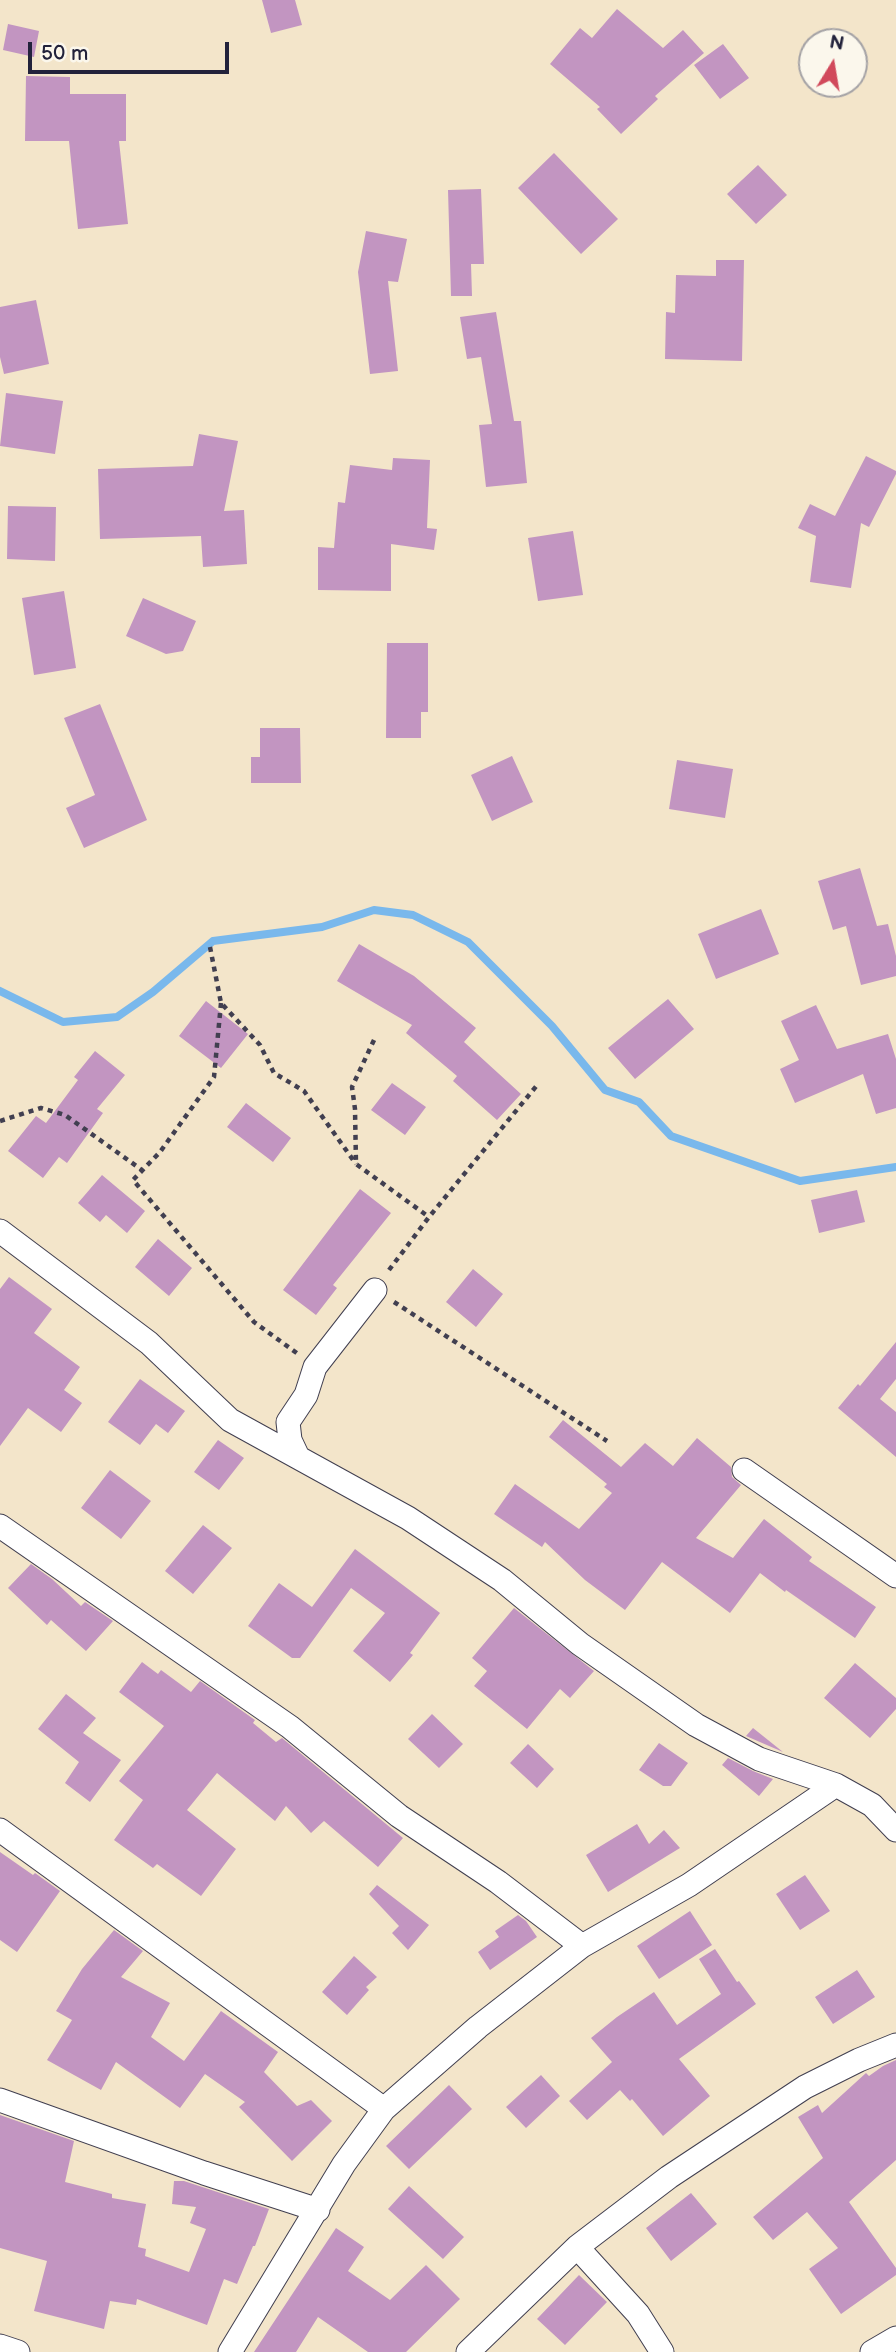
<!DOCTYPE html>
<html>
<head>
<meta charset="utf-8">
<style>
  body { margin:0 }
  #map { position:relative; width:896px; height:2352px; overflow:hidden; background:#f3e5ca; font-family:"Balsamiq Sans",sans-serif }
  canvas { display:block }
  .north { position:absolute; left:798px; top:28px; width:70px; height:70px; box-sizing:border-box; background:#fbf7ec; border:2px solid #a4a2a5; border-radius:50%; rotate:11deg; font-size:19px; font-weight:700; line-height:28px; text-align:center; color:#22223b }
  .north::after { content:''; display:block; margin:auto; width:24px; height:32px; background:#d1495b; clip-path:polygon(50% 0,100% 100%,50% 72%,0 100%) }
  .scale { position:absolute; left:28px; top:42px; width:201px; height:32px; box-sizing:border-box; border:4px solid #22223b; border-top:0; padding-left:9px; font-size:21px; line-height:24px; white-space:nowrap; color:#22223b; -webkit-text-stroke:5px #fbf7ec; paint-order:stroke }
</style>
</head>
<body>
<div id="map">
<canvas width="896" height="2352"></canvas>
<div class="north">N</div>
<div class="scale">50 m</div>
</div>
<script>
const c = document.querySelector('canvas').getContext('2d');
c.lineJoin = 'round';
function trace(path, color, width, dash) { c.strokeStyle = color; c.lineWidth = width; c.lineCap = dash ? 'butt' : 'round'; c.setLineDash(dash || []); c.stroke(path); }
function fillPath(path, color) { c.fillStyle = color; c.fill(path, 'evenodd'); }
trace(new Path2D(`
  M0 991 63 1022 117 1017 153 992 213 941 322 927 374 910 413 915 468 942 552 1026 605 1090 639 1102 671 1136 800 1181 896 1167`), '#79b8ec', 8);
fillPath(new Path2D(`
  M262 0H295L302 25 271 33Z
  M617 9 663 48 683 30 704 53 655 96 658 99 621 134 597 109 600 107 550 64 580 28 592 38Z
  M8 24 39 31 34 57 3 50Z
  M723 44 749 78 720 99 694 65Z
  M26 76 70 77V94H126V141H119L128 224 78 229 69 141H25Z
  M554 153 618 219 581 254 518 188Z
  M758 165 787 195 756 224 727 194Z
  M481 189 484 264H471L472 296H451L448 190Z
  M366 231 407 239 398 282 388 281 398 371 370 374 358 272Z
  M716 260H744L742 361 665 359 666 312 675 313 676 275 716 276Z
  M36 300 49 364 4 374 0 357V307Z
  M496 312 514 421H521L527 483 486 487 479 425 492 424 481 357 467 359 460 317Z
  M6 393 63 401 55 454 0 446Z
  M199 434 238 441 224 511 244 510 247 564 203 567 201 536 100 539 98 469 193 466Z
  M866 456 896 471V474L869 527 861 523 851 588 810 582 816 536 798 528 810 504 835 516Z
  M393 458 430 460 427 528 437 529 434 550 391 544V591L318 590V547L334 548 338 502 345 503 350 465 392 470Z
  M8 506 56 507 55 561 7 559Z
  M573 531 583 595 538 601 528 538Z
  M64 591 76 668 34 675 22 598Z
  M143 598 196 621 183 651 166 654 126 636Z
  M387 643H428V712H421V738H386Z
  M100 704 147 820 84 848 66 808 95 795 64 718Z
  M260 728H300L301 783H251V757H260Z
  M512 756 533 802 492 821 471 775Z
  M677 760 733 769 725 818 669 809Z
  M860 868 877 926 888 924 896 956V976L861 985 846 926 833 930 818 881Z
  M761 909 779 954 716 979 698 934Z
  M359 944 414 976 476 1028 464 1042 521 1094 497 1120 453 1081 457 1076 406 1033 412 1025 337 981Z
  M668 999 694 1029 635 1079 608 1048Z
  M206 1001 248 1034 221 1068 179 1036Z
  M816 1005 837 1049 888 1034 896 1059V1108L876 1114 863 1074 795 1103 780 1069 799 1060 781 1021Z
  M95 1051 125 1075 97 1109 103 1113 67 1163 59 1157 43 1178 8 1151 36 1116 46 1123 78 1080 74 1077Z
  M392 1083 426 1107 405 1135 371 1110Z
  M246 1103 291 1138 273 1162 227 1127Z
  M102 1175 145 1211 127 1233 106 1215 100 1222 78 1203Z
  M360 1189 391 1213 333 1285 337 1288 316 1315 283 1290Z
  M857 1190 865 1222 819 1233 811 1200Z
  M158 1239 192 1268 169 1296 135 1267Z
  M473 1269 503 1294 476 1327 446 1302Z
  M9 1277 52 1309 34 1333 80 1367 64 1390 82 1403 61 1432 28 1408 0 1446V1289Z
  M896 1342V1379L880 1399 896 1412V1457L838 1408 858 1384 860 1386Z
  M140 1379 185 1411 168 1433 156 1424 140 1445 108 1422Z
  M563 1420 621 1467 645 1443 673 1466 697 1438 731 1467 732 1477 741 1485 696 1538 733 1558 764 1519 812 1557 809 1561 876 1607 855 1638 786 1590 785 1592 760 1573 730 1613 662 1562 625 1610 585 1580 545 1542 542 1547 494 1514 515 1484 579 1529 612 1493 604 1487 607 1484 549 1437Z
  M218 1440 244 1458 219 1490 194 1472Z
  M110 1470 151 1501 121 1539 81 1508Z
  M203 1525 232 1548 193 1594 165 1571Z
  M355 1549 440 1613 410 1653 413 1655 390 1682 353 1651 385 1613 351 1588 300 1658H292L248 1626 279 1583 312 1607Z
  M31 1564 52 1579 81 1606 85 1602 113 1621 86 1651 51 1620 47 1625 8 1588Z
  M514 1608 594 1671 570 1698 560 1689 527 1729 474 1686 487 1671 472 1658Z
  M142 1662 158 1674 161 1670 191 1692 200 1681 255 1720 253 1723 276 1742 282 1738 403 1838 378 1867 324 1821 311 1833 286 1806 275 1821 217 1773 187 1810 236 1849 201 1896 157 1864 153 1868 114 1840 143 1800 119 1781 164 1726 119 1692Z
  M855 1663 896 1698V1709L870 1738 824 1698Z
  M66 1694 96 1718 83 1733 121 1760 90 1802 65 1783 79 1762 38 1729Z
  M432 1714 463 1744 439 1768 408 1739Z
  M753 1728 783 1752 746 1736Z
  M659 1743 688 1763 671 1786H663L639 1770Z
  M528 1744 554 1769 537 1788 510 1763Z
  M728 1758 753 1771 773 1779 759 1796 722 1765Z
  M637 1824 649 1844 664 1830 680 1848 608 1892 586 1855Z
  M0 1852 33 1875 35 1873 60 1891 17 1952 0 1940Z
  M805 1875 830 1911 800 1930 776 1894Z
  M377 1885 429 1925 408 1950 392 1933 399 1926 369 1894Z
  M690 1911 712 1945 659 1979 637 1946Z
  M518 1915 526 1921 537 1937 490 1970 478 1952 499 1937 495 1931Z
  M114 1930 143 1951 121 1977 170 2003 151 2037 184 2061 221 2011 278 2052 264 2072 297 2106 311 2100 332 2121 292 2161 239 2107 245 2102 205 2074 180 2108 116 2062 101 2090 47 2060 72 2020 56 2011 82 1969Z
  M715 1949 737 1982 739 1981 756 2004 679 2059 710 2096 663 2136 632 2099 630 2101 620 2090 587 2120 569 2101 612 2062 591 2038 617 2017 654 1992 677 2025 721 1994 699 1959Z
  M354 1956 377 1977 366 1987 369 1990 347 2015 322 1992Z
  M857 1970 875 1997 833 2024 815 1997Z
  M896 2060V2160L849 2202 896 2268V2275L841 2314 809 2269 838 2248 807 2212 773 2240 753 2217 823 2158 798 2117 818 2105 822 2113 866 2073 869 2076 883 2066Z
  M541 2075 560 2096 526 2128 506 2107Z
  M449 2085 472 2109 409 2169 386 2146Z
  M0 2115 74 2141 65 2182 112 2194V2198L146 2204 138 2247 146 2249 145 2256 189 2272 206 2229 190 2223 196 2207 172 2204 174 2181H184L269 2209 255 2246H253L237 2284 224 2279 207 2325 137 2299 136 2305 110 2301 104 2329 34 2311 47 2261 0 2248Z
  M409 2186 464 2237 443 2259 388 2209Z
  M691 2193 717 2224 671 2261 646 2228Z
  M336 2228 364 2247 348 2271 390 2300 426 2265 460 2299 406 2352H368L318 2317 296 2352H254Z
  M579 2275 607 2302 565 2345 537 2319Z`), '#c295c1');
const minor = new Path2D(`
  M0 1231 149 1343 230 1420 408 1518 502 1580 580 1644 696 1725 759 1759 836 1785
  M298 1457 290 1440 288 1422 306 1395 315 1367 375 1290
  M744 1470 896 1576
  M0 1526 290 1727 399 1816 498 1882 582 1946
  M0 1830 384 2109
  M0 2100 204 2173 318 2210
  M577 2247 638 2314 662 2352
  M0 2346 18 2352
  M230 2352 344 2164 384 2109 478 2027 582 1946 689 1885 836 1785 872 1805 896 1830
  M468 2352 577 2247 669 2177 805 2087 859 2060 896 2045
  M872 2352 896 2338`);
trace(minor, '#413f50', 25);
trace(new Path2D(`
  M210 947 221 1003 260 1045 274 1073 304 1091 356 1164
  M221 1003 214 1077 160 1152 133 1180 254 1322 298 1354
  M374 1040 352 1087 355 1109 356 1164 429 1217
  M0 1121 41 1108 65 1115 142 1170
  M389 1270 429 1217 538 1084
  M394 1302 607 1441`), '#413f50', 4.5, [5, 5]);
trace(minor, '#fff', 23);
</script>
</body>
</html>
